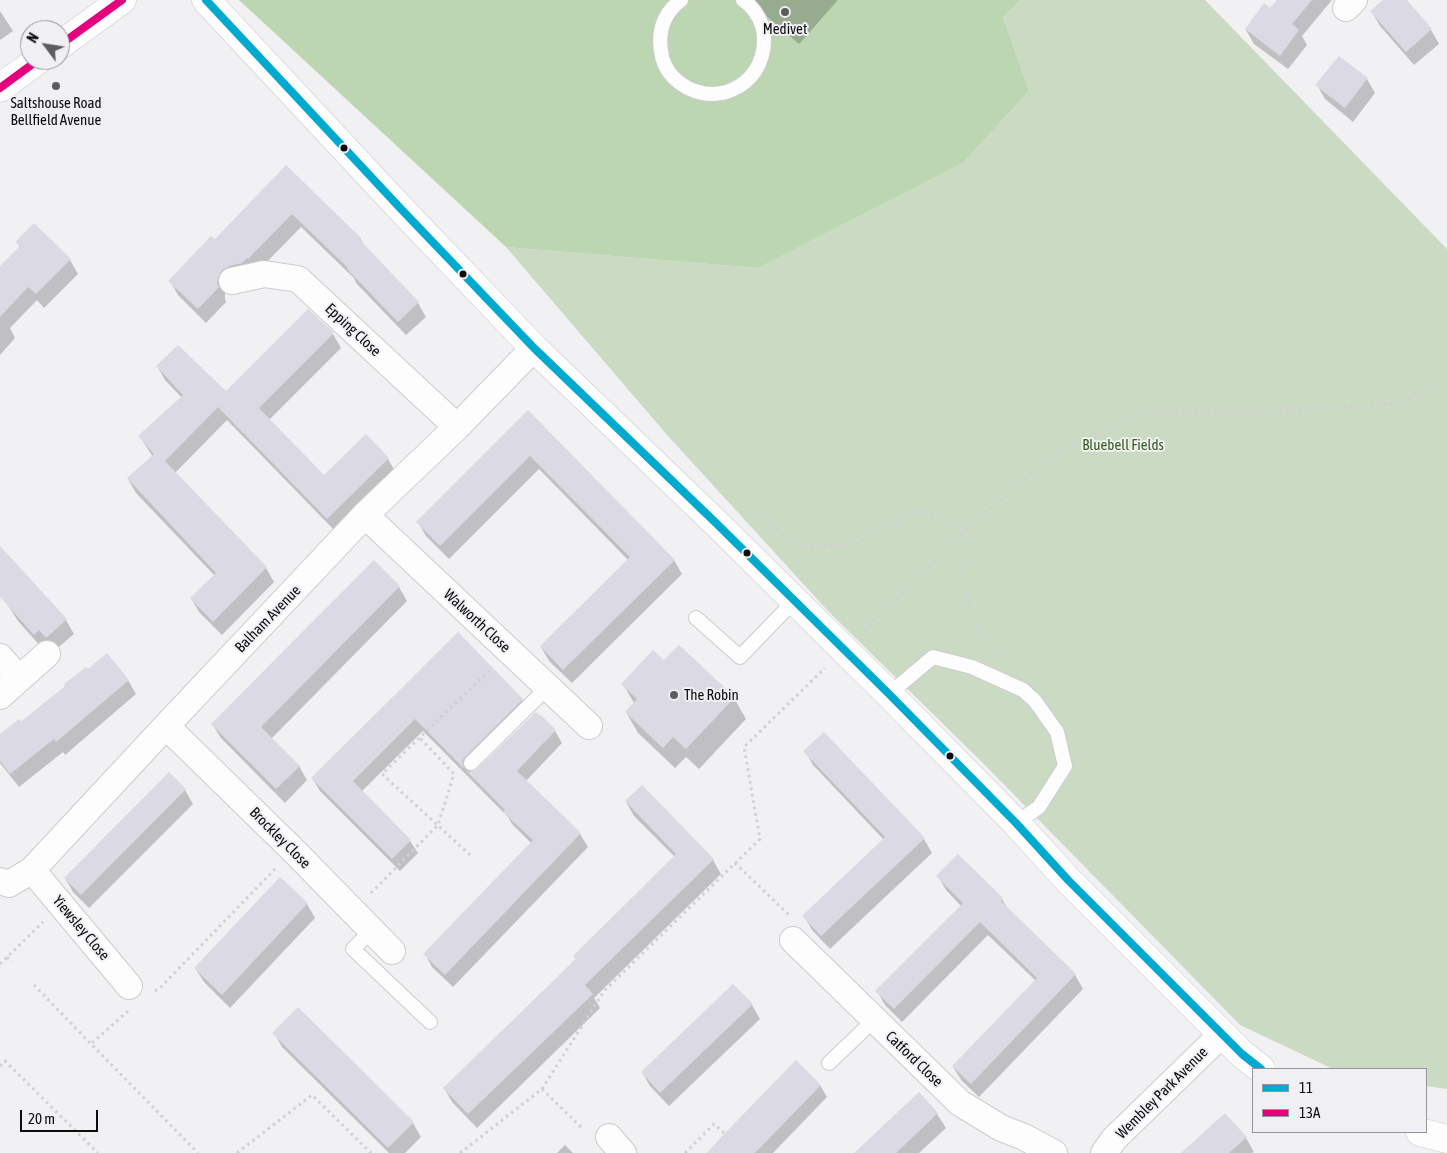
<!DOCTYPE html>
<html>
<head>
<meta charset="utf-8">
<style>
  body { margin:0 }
  #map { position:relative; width:1447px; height:1153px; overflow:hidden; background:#f1f0f3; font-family:"Asap Condensed",sans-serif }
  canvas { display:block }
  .legend { position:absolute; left:1252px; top:1068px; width:175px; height:65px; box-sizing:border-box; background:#f0eff4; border:1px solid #959598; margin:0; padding:6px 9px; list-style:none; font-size:15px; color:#0d0d0e }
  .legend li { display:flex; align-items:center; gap:10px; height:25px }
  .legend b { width:25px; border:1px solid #959598 }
  .north { position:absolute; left:20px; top:20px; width:50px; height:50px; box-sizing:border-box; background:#f0eff4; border:1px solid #959598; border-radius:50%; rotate:301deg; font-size:14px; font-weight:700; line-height:20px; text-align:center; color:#0d0d0e }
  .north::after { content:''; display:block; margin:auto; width:18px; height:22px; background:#5d5c5e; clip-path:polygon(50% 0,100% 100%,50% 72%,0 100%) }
  .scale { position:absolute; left:20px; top:1110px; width:78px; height:22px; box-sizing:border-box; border:2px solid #0d0d0e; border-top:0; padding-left:6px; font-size:15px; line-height:18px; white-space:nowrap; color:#0d0d0e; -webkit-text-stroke:4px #f0eff4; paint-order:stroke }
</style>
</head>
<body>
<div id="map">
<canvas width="1447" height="1153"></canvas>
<ul class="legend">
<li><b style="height:6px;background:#00a9ce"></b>11</li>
<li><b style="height:6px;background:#e5007d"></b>13A</li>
</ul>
<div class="north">N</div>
<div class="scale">20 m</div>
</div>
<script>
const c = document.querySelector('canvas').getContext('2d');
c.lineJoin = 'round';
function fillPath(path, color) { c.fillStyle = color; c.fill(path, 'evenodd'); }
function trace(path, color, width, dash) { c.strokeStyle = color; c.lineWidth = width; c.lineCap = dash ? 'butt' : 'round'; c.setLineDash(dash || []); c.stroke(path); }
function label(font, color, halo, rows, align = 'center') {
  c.font = font + ' "Asap Condensed",sans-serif'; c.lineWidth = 4; c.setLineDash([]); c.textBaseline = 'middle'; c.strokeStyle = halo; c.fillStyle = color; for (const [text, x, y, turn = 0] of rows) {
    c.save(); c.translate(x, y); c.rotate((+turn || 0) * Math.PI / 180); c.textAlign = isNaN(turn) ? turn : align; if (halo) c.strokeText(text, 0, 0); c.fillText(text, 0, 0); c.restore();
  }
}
fillPath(new Path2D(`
  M1021 0H1205L1447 249V1089L1426 1086V1069H1333L1240 1025 982 762 829 612 668 436 506 247 758 268 963 163 1029 91 1003 17Z`), '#cadac3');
fillPath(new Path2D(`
  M239 0H1021L1003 17 1029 91 963 163 758 268 506 247Z`), '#bdd6b2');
fillPath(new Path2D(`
  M749 0H838L799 44 751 3Z
  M1278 0H1332L1302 36 1307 45 1288 69 1254 44 1246 30 1270 9Z
  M1385 0H1405L1431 30 1439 44 1414 65 1380 26 1372 12Z
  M0 11 13 31 0 40Z
  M1367 79 1375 93 1353 122 1325 99 1317 85Z
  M286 167 360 238 365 247 418 303 426 317 406 335 356 283 354 278 301 227 257 272 225 292V299L226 302 206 323 178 295 170 281 215 241Z
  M17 242 70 260 78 274 44 308 37 300 10 328 15 338 0 355V268L20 248Z
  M308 311 333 334 341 348 269 420 324 477 366 436 388 459 396 473 336 532 227 420 175 473 266 568 274 582 222 635 199 612 191 598 215 576 136 493 128 479 153 457 140 437 182 398 165 380 157 366 226 393Z
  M528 412 674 560 682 574 572 683 549 661 541 647 629 561 539 469 449 559 426 536 418 522Z
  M0 548 66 620 74 634 54 651 42 648 18 621 0 593Z
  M374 562 399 587 407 601 271 739 299 766 307 780 285 803 221 738 212 724Z
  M458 634 522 700 529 712 472 770 470 773H474L555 731 562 743 526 781 580 834 588 847 453 987 432 967 425 954 532 844 512 824 508 817 423 731 362 791 410 841 418 853 400 871 320 791 313 779Z
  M664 662 734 698 746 719 699 769 686 757 675 768 638 733 626 712 634 703 623 684Z
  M87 670 128 680 136 694 65 755 63 752 19 787 0 763V736L21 723Z
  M805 751 924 839 932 853 830 949 812 930 804 916 884 840 813 765Z
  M185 790 193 804 89 908 73 892 65 878Z
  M626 802 713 860 721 874 594 998 600 1008 477 1128 452 1102 444 1088 576 959 675 857 634 816Z
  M958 855 1002 899 1009 911 1075 975 1083 989 979 1097 962 1081 953 1067 1036 981 988 935 902 1022 885 1005 877 991 961 906 946 890 938 876Z
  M280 878 307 904 315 918 230 1008 204 982 195 968Z
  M733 986 752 1005 760 1019 669 1106 650 1086 642 1072Z
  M274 1033 413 1123 421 1137 405 1153H389L282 1047Z
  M820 1085 827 1097 773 1153H707Z
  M919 1094 937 1114 946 1128 919 1153H856Z
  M1246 1138 1254 1152 1252 1153H1183Z
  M565 1145 573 1153H557Z`), '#0003');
fillPath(new Path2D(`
  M1277 0H1312L1292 24 1299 30 1280 56 1245 29 1264 3 1270 8Z
  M1383 0H1407L1432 29 1406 52 1370 11Z
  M1339 56 1368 78 1345 108 1315 85Z
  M286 165 361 238 359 239 419 302 398 322 347 269 348 268 292 214 248 259 247 258 242 263 229 266 222 270 218 277 217 284 219 287 198 309 168 281 211 236 215 239Z
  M34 223 71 259 36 294 28 287 0 317V266L20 246 15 242Z
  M308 309 334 333 259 408 324 475 366 434 389 458 327 519 218 407 165 461 267 567 213 622 190 598 216 573 127 478 154 454 138 436 183 395 156 366 178 345 226 391Z
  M528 410 675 560 563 670 540 646 630 557 530 456 440 546 416 522Z
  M0 546 67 619 46 638 39 630 34 635 0 597Z
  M374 560 400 586 261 727 300 766 276 789 211 724Z
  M458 632 523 699 465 757 462 761 464 769 469 772 474 771 477 769 536 712 540 716 541 715 556 730 517 771 581 833 445 975 423 954 533 840 503 812 505 810 415 719 353 781 411 840 392 859 311 778Z
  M679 645 735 697 686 749 673 737 663 748 625 712 637 699 621 684 653 650 664 660Z
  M107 653 129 680 56 742 54 739 10 774 0 761V734L19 719 22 721 65 686 64 684 86 667 88 669Z
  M824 732 925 838 821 936 802 916 885 837 803 751Z
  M169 772 186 789 81 895 64 878Z
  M642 785 714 859 585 985 593 994 468 1114 443 1088 576 959 573 956 676 854 625 801Z
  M958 854 1003 898 1001 901 1076 974 971 1084 952 1066 1037 978 980 922 894 1009 875 991 963 903 936 876Z
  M280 877 308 903 222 995 194 968Z
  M733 984 753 1004 660 1093 641 1072Z
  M298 1007 414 1122 388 1148 272 1033Z
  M796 1060 821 1085 755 1153H707L724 1134Z
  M919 1092 938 1113 896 1153H854Z
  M1225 1113 1247 1137 1229 1153H1181Z`), '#dbd9e3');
const lane = new Path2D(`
  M681 0C664 13 658 31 661 51 662 61 667 71 674 78 709 112 765 88 764 39 764 24 756 9 743 0
  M696 618 740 657 795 600
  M889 694 933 657 972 667 1023 690 1035 701 1057 732 1065 766 1039 807 1016 823
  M471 763 548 687
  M372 930 353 949 430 1022
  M829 1063 874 1020`);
const street = new Path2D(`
  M1346 8 1354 0
  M232 281 264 274 298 279 457 427
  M365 515 589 726
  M0 657 19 679
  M0 696 47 654
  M166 726 293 850 392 951
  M32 870 129 986
  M0 881 9 884 32 870 166 726 365 515 457 427 534 348
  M793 940 960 1103 1001 1128 1024 1137 1054 1153
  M609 1137 623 1153
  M1104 1153 1114 1139 1222 1034`);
const secondary = new Path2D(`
  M206 0 402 210 534 348 716 523 889 694 1016 823 1068 880 1242 1054 1261 1069
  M60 45 122 0
  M0 88 38 60
  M1420 1132 1447 1139`);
trace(lane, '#cccbcd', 16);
trace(street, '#cccbcd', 28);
trace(secondary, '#cccbcd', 29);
trace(new Path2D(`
  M751 510 802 547 853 545 921 510 967 528 962 574 976 627 1004 658
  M864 631 967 528 1066 446 1157 411H1270L1395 404 1447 378
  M470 855 382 774 491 669
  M735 863 789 915
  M371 893 438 825 454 774 420 738
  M7 957 12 962
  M0 964 43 922
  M34 985 91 1044
  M155 991 160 988 275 869
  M128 1011 91 1044 198 1153
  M0 1066 5 1061 98 1153
  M542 1089 584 1130
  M237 1153 312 1095 371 1153
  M460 1153 542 1089 604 991 760 839 744 747 825 668
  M685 1153 714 1124 724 1133`), '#d0d0d1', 3, [2.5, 4]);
trace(lane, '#fdfdfd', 14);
trace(street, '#fdfdfd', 26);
trace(secondary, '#fdfdfd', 28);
trace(new Path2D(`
  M206 0 402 210 534 348 716 523 889 694 1016 823 1068 880 1242 1054 1261 1069`), '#00a9ce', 8);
trace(new Path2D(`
  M60 45 122 0
  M0 88 38 60`), '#e5007d', 8);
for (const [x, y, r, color] of [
  [785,12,5,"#5d5c5e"],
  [56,86,5,"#5d5c5e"],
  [344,148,4.5,"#0d0d0e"],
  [463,274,4.5,"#0d0d0e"],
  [747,553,4.5,"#0d0d0e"],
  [674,695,5,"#5d5c5e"],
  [950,756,4.5,"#0d0d0e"]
]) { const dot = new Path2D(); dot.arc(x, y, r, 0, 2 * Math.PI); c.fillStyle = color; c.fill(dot); trace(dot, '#f0eff4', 2); }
label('15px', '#0d0d0e', '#f0eff4', [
  ["Medivet",785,29],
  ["Saltshouse Road",56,103],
  ["Bellfield Avenue",56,120],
  ["The Robin",684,695,"left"]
]);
label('15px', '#0d0d0e', '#f0eff4', [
  ["Epping Close",353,330,43],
  ["Balham Avenue",268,619,-46],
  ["Walworth Close",477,621,43],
  ["Brockley Close",280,838,45],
  ["Yiewsley Close",81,928,50],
  ["Catford Close",914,1059,44],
  ["Wembley Park Avenue",1162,1093,-45]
]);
label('15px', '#37601d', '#f0eff4', [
  ["Bluebell Fields",1123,445]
]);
</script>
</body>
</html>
